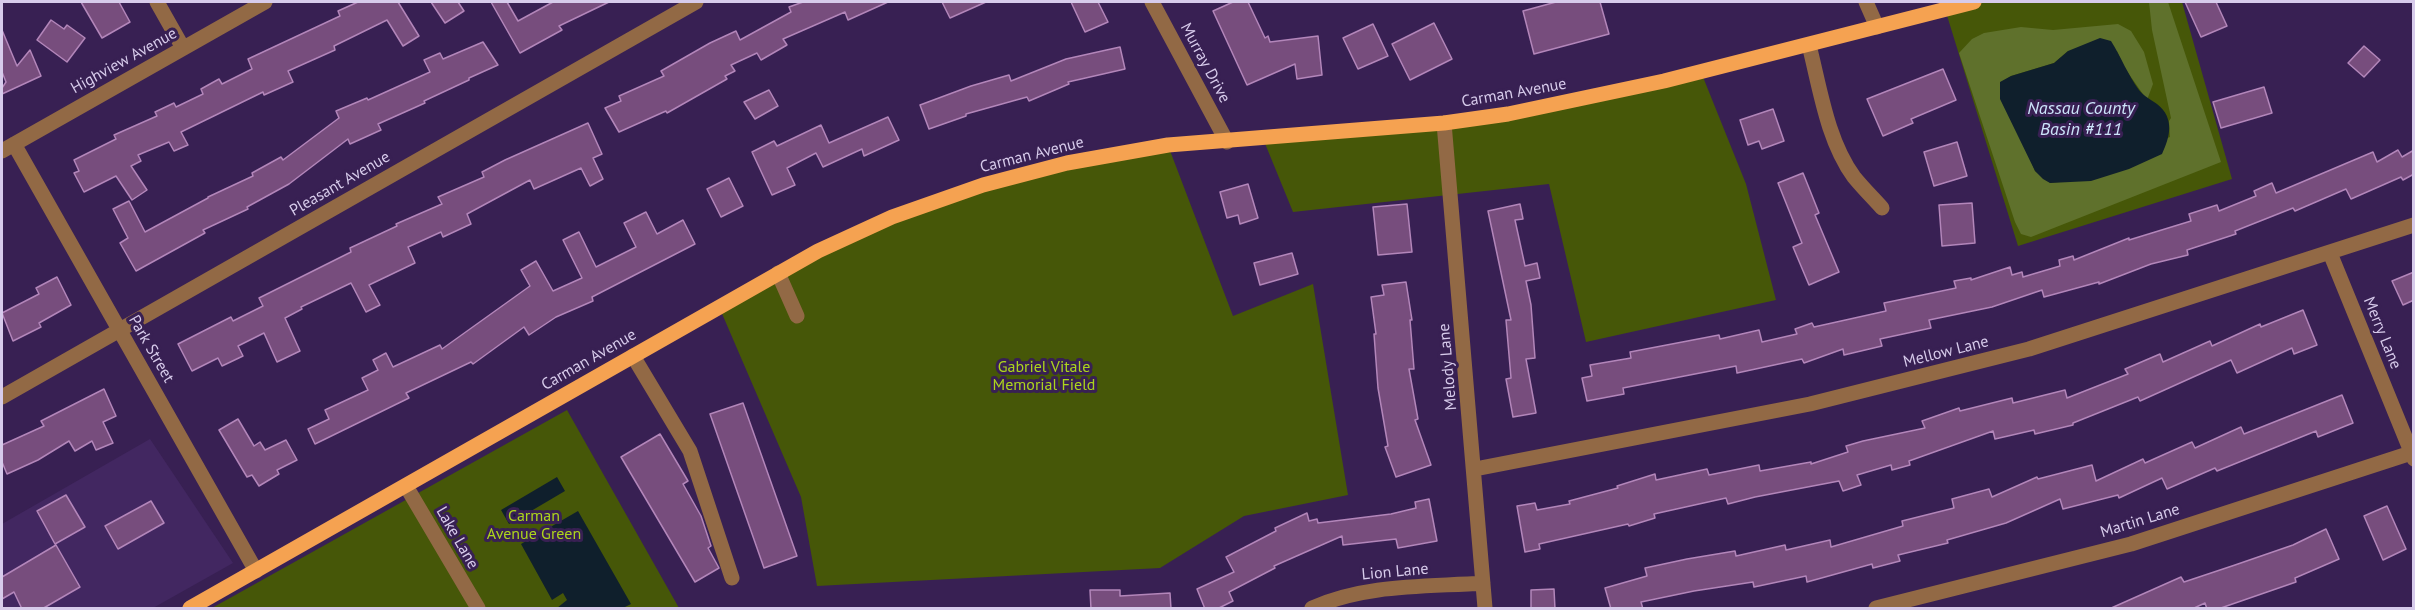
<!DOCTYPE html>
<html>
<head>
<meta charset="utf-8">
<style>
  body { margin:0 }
  #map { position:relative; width:2415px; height:610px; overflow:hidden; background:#382053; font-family:"PT Sans",sans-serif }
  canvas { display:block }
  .frame { position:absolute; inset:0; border:3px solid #d7cbeb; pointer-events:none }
</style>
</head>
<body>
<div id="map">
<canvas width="2415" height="610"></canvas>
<div class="frame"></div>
</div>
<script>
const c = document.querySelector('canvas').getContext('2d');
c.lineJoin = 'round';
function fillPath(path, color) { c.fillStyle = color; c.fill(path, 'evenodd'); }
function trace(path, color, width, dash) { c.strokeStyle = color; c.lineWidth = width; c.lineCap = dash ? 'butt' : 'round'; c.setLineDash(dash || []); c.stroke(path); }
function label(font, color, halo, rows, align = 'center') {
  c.font = font + ' "PT Sans",sans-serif'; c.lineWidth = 6; c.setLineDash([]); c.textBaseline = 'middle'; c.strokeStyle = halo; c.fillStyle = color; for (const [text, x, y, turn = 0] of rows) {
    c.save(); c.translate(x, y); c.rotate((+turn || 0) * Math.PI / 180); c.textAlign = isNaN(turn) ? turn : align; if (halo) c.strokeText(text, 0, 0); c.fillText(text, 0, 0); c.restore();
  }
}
fillPath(new Path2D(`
  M150 439 233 563 153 608H2V524Z`), '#422761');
fillPath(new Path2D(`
  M1974 2H2182L2232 179 2018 246 1945 9Z
  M1703 77 1746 184 1776 300 1586 342 1549 184 1293 212 1264 141 1453 125Z
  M1169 148 1233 316 1313 284 1348 495 1244 516 1160 568 817 586 801 497 720 309 895 219 988 187Z
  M567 410 679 608H212Z`), '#465708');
fillPath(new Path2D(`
  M2149 2H2168L2221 162 2031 237 2021 234 2015 222 1959 53 1972 39 1984 33 2021 27 2053 30 2118 24 2131 31 2144 52 2153 84 2147 100 2124 67 2117 51H2068L2054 63 2011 76 2000 83 2035 171 2050 183 2059 182 2170 137 2169 121 2171 118 2152 30Z`), '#5f712c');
fillPath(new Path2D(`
  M2100 38 2111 41C2121 57 2128 75 2139 90 2145 97 2150 99 2157 104 2175 118 2170 137 2162 154L2129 169 2091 181 2050 183 2043 179 2035 171 2000 99V82L2011 76 2054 63 2068 51Z
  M557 477 565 491 509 524 501 510Z
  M578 511 631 604 623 608H557L567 600 563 593 552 600 521 544Z`), '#0f1f2c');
const building = new Path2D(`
  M81 2H119L130 22 102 38Z
  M358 2H398L419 36 403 46 387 20 334 46 335 50 288 71 293 82 264 95 263 92 181 132 188 145 174 151 169 142 138 155 141 161 131 166 147 190 132 200 116 176 84 192 74 173 79 171 74 160 116 139 114 135 157 116 155 112 174 103 176 107 203 94 201 89 219 79 222 84 252 69 248 59 340 16 338 11Z
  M431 2H458L464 11 445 23Z
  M491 2H507L518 21 553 2H609L559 26 562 30 520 53Z
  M803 2H888L848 20 845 12 783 39 787 45 761 60 757 53 731 65 735 71 725 76 727 79 667 113 666 111 619 132 605 108 621 101 619 96 664 76 661 71 710 43 736 31 740 40 791 12 789 7Z
  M942 2H986L950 18Z
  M1071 2H1098L1108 22 1085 32Z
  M1233 2H1248L1265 38 1268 36 1270 42 1318 36 1322 75 1297 79 1295 64 1247 85 1213 11Z
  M1556 2H1600L1609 34 1534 54 1523 11Z
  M2185 2H2216L2227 26 2201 37Z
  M51 20 64 29 67 25 85 38 67 62 37 40Z
  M1434 23 1452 59 1410 80 1392 44Z
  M1373 24 1388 56 1358 69 1343 38Z
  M2 30 17 66 30 50 41 76 2 94V88L6 82 2 72Z
  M483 42 498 65 469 78V80L424 101 425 103 378 124 381 130 350 144 348 139 289 184 247 207 248 209 203 230 205 233 136 271 120 243 128 238 113 209 129 201 145 232 208 198V197L253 176 252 173 281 157 283 160 339 118 336 111 367 98 368 100 430 72 424 60 440 53 443 59Z
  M2364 46 2380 60 2364 77 2348 63Z
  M1120 47 1125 69 1068 82 1069 84 1029 101 1027 97 966 114V116L929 129 920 105 971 86 1009 75 1011 81 1066 59Z
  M1943 69 1956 100 1911 119 1913 123 1883 136 1867 99Z
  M2264 87 2272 113 2221 128 2213 102Z
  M769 90 778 106 755 119 744 102Z
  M1773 109 1784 141 1762 149 1759 141 1748 145 1740 120Z
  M888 117 899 140 864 156 862 149 823 167 816 153 787 168 795 185 772 195 752 152 774 141 777 146 821 125 829 143Z
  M588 123 602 154 593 158 603 179 590 186 581 168 534 189 530 180 467 214 471 224 443 237 441 232 408 247 415 263 369 285 380 305 366 312 351 283 301 307 302 309 285 318 300 351 277 362 264 333 238 346 243 356 222 366 218 358 192 371 178 344 231 317 233 321 263 306 259 298 351 252 350 248 397 226 396 224 442 204 438 197 484 177 482 172 505 160Z
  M1957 142 1967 176 1934 186 1924 152Z
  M2398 150 2402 157 2414 150V174L2403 180 2401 177 2351 199 2346 189 2295 211 2293 208 2235 231 2236 234 2187 250 2188 255 2151 264 2099 284V282L2044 297 2042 290 1992 307 1929 320 1931 328 1880 339 1882 346 1844 355 1843 349 1804 363 1802 359 1737 373 1736 366 1623 388 1624 394 1587 401 1582 378 1592 376 1590 365 1631 358 1630 352 1719 335 1720 339 1759 330 1762 342 1797 334 1795 329 1812 323 1814 327 1886 311 1884 303 1956 288 1954 281 1971 278V280L2010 267 2012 275 2022 272 2023 277 2060 266 2059 260 2073 256 2074 260 2129 238V240L2191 221 2189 214 2217 205 2219 211 2256 196 2254 191 2272 183 2276 193 2373 152 2377 162Z
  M1803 173 1819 213 1815 215 1839 272 1809 285 1793 247 1802 243 1778 183Z
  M729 178 743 206 721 217 707 189Z
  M1248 184 1258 218 1240 224 1238 215 1227 218 1220 192Z
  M1972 203 1975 243 1942 246 1939 205Z
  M1407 204 1412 252 1378 255 1373 207Z
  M1520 204 1523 219 1515 220 1525 266 1537 263 1540 278 1526 281 1531 305 1535 358 1526 359 1536 413 1513 417 1506 379 1511 378 1506 320H1511L1488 211Z
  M646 212 657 234 683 220 695 244 592 297 593 301 556 317 529 335 524 327 473 364 471 362 406 393 409 398 315 444 308 429 329 419 325 410 368 390 362 378 378 370 373 360 386 353 393 367 440 345 442 349 530 286 521 270 536 261 553 291 582 278 563 240 579 232 596 267 636 247 624 223Z
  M1292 253 1298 274 1260 285 1254 263Z
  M2414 272V300L2403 305 2392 281Z
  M57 277 71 305 39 323 41 327 13 341 2 313 39 294 36 288Z
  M1406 282 1412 320H1410L1414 369H1409L1418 419 1415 420 1431 465 1396 477 1385 447 1388 446 1378 388 1374 334H1376L1371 297 1384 295 1382 285Z
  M2303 310 2317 345 2294 354 2292 348 2237 373 2231 360 2140 401 2138 397 2073 423V425L2035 434 2034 430 1995 439 1993 431 1909 461 1910 465 1892 470 1891 465 1857 475 1861 485 1843 491 1839 481 1755 497 1728 504 1726 498 1654 514 1655 518 1629 526 1628 524 1539 544 1540 549 1525 552 1517 506 1535 503 1537 510 1570 504 1569 501 1618 488 1617 486 1655 474 1656 480 1707 469 1709 475 1759 465 1760 471 1811 462V464L1848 452 1846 446 1863 441 1925 428 1922 421 1959 408 1960 411 2012 398 2013 403 2065 390 2067 398 2128 374 2125 369 2160 354 2163 362 2210 341 2212 346 2260 324 2261 327Z
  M104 389 116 416 103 422 113 443 96 450 92 441 75 451 69 441 38 460 7 474 2 462V445L44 426 41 421Z
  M2342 395 2353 423 2318 437 2316 431 2217 471 2215 468 2167 489 2162 478 2119 498 2118 495 2063 509 2060 499 2006 523 1947 540 1948 543 1898 555 1900 561 1873 568 1872 564 1807 582 1806 576 1754 587 1753 582 1694 591 1641 602 1643 609H1611L1605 588 1647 576 1645 568 1687 559 1735 551 1736 556 1785 545 1786 550 1830 540 1831 547 1903 526 1902 521 1954 508 1952 499 1989 489 1992 497 2037 477 2038 479 2092 465 2096 481 2143 459 2145 463 2192 442 2195 448 2241 427 2244 434Z
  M743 403 797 556 764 568 710 414Z
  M238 419 254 446 260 442 265 450 286 440 297 460 277 470 279 474 259 486 252 475 247 477 219 430Z
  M660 434 688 481 683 484 701 516 711 546 708 548 719 568 695 582 621 457Z
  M66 495 85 527 55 544 37 511Z
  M1429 499 1437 541 1398 548 1396 539 1343 545 1342 536 1274 566 1275 568 1229 592 1233 601 1217 609H1205L1197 589 1234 572 1226 557 1276 531 1275 528 1307 513 1309 521 1317 519 1318 523 1391 514 1416 508 1415 502Z
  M151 501 164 523 118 549 105 526Z
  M2387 506 2406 549 2383 560 2364 516Z
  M2326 529 2339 559 2295 578 2296 582 2218 609H2207L2205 603 2192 609H2109L2181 577 2184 582 2235 565 2293 545Z
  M56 545 80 587 42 609H22L14 592 2 599V577Z
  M1554 589 1555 609H1531V590Z
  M1090 590H1120V596L1170 593 1171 609H1091Z`);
fillPath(building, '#774d7d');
trace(building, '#b386ba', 1.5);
trace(new Path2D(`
  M157 2 183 48
  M1152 2 1227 142
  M1866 2 1877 27
  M1809 45C1820 88 1827 140 1854 177 1863 188 1873 198 1882 208
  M1444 123 1485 608
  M14 144 256 571
  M2 151 265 2
  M2330 253 2414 459
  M778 273 797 316
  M633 356 690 451 732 578
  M2 397 696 2
  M1475 469 1810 404 2029 349 2414 225
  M406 486 478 608
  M1312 608C1365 584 1425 587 1483 583
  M1876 608 2131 544 2411 453`), '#926945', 15);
trace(new Path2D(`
  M190 608 818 251 892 217 983 185 1067 163 1168 145 1444 123 1508 114 1664 81 1974 2`), '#f5a251', 15);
label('16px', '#d7cbeb', '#382053', [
  ["Highview Avenue",124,61,-29],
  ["Murray Drive",1205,63,62],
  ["Carman Avenue",1514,93,-10],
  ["Carman Avenue",1032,155,-14],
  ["Pleasant Avenue",340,184,-30],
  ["Merry Lane",2382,333,68],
  ["Park Street",151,349,60],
  ["Mellow Lane",1946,352,-14],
  ["Carman Avenue",589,360,-30],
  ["Melody Lane",1448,367,-95],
  ["Martin Lane",2140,521,-17],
  ["Lake Lane",457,538,60],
  ["Lion Lane",1395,572,-5]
]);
label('16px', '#add51c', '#382053', [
  ["Gabriel Vitale",1044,367],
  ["Memorial Field",1044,385],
  ["Carman",534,516],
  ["Avenue Green",534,534]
]);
label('italic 18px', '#cce5fa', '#382053', [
  ["Nassau County",2081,109],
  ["Basin #111",2081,130]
]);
</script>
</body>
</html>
